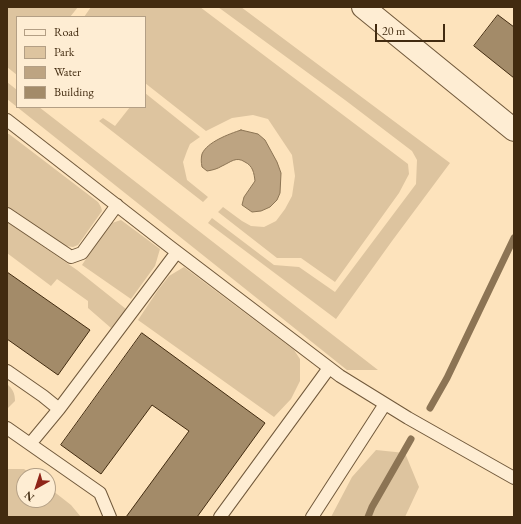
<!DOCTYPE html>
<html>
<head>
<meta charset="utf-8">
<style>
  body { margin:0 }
  #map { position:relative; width:521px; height:524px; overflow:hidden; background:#fde3bc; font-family:"EB Garamond",serif }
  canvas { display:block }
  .frame { position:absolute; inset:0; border:8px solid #422b10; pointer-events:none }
  .legend { position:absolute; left:16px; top:16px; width:130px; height:92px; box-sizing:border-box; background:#feedd3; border:1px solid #b39f85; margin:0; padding:5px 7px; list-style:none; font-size:12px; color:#422b10 }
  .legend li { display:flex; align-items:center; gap:8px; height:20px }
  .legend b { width:20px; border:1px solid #b39f85 }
  .north { position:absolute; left:16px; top:468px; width:40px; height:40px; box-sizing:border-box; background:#feedd3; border:1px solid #b39f85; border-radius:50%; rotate:219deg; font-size:11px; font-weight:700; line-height:16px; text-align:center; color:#422b10 }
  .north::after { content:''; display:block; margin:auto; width:14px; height:18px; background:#8f2418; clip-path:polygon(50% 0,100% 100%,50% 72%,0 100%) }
  .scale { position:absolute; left:375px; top:24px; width:70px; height:18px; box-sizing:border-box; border:2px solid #422b10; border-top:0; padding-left:5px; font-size:12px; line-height:14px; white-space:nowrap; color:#422b10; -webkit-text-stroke:3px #feedd3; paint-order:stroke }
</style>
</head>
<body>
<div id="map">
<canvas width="521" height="524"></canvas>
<div class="frame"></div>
<ul class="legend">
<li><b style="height:5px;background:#feedd3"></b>Road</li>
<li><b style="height:11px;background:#ddc49f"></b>Park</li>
<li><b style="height:11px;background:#bda482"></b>Water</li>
<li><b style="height:11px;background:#a38b69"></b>Building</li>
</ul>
<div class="north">N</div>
<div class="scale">20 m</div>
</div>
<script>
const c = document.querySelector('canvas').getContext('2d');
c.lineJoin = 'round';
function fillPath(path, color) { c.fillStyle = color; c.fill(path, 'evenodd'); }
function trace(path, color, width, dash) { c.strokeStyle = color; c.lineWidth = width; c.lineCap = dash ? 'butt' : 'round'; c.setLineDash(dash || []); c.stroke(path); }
fillPath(new Path2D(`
  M8 7H78L70 17H17V75L7 67V8Z
  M91 7H200L408 164 409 174 399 193 335 282 301 258H277L218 212 223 207 242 221 251 226 264 227 276 221 285 209 292 196 295 176 292 155 268 119 253 115 232 118 206 131 145 83V17H84Z
  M218 7H241L450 163 392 241 336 319 208 223 212 218 274 265 299 267 335 292 416 184 417 160 412 151 345 100Z
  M7 82 17 90V107H39L378 370H347L7 99Z
  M145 93 200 137 190 144 187 151 183 162 187 180 208 197 203 202 99 121 103 118 115 126 130 107H145Z
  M7 134H9L98 202 101 207 102 211 78 245 73 247 66 246 7 206Z
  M121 220 160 249 155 266 131 299 82 265 109 224Z
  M7 222 77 270 126 309 111 328 88 308V301L57 279 51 286 7 253Z
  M184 267 294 350 300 359V381L291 399 274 417 138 320 158 290 169 276Z
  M7 384C13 389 15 394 15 401L7 409Z
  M376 450 405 453 419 487 405 517H331L352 477Z
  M7 469H24L34 476H24V500H48V487L71 505 81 517H7Z`), '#ddc49f');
const water = new Path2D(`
  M241 130 258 134 265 140 277 162 281 173 280 193 277 200 270 207 261 211 252 212 242 205 244 197 255 181C254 173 253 166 245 162 236 156 231 162 222 166 217 169 213 170 207 171L202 167C201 162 201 158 202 154 207 142 229 134 241 130Z`);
fillPath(water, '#bda482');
trace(water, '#8c7454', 1);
trace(new Path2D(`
  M430 408 447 378 514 238
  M368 517 372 507 411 439`), '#8c7454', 7);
const building = new Path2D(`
  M498 15 514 27V78L474 46Z
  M7 272 90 330 58 375 7 339Z
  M142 333 265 423 197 517H126L189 431 152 405 101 474 61 445Z`);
fillPath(building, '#a38b69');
trace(building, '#422b10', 1);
const service = new Path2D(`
  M7 120 169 246 340 376 408 418 514 478
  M7 214 71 257 82 253 117 205
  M7 371 43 396 59 409 30 444
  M59 409 177 252
  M7 428 100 493 110 517
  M220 517 329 368
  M312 517 385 404`);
const minor = new Path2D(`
  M363 7 514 130`);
trace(service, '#71593b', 14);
trace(minor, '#71593b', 24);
trace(service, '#feedd3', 12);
trace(minor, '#feedd3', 22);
</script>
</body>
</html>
